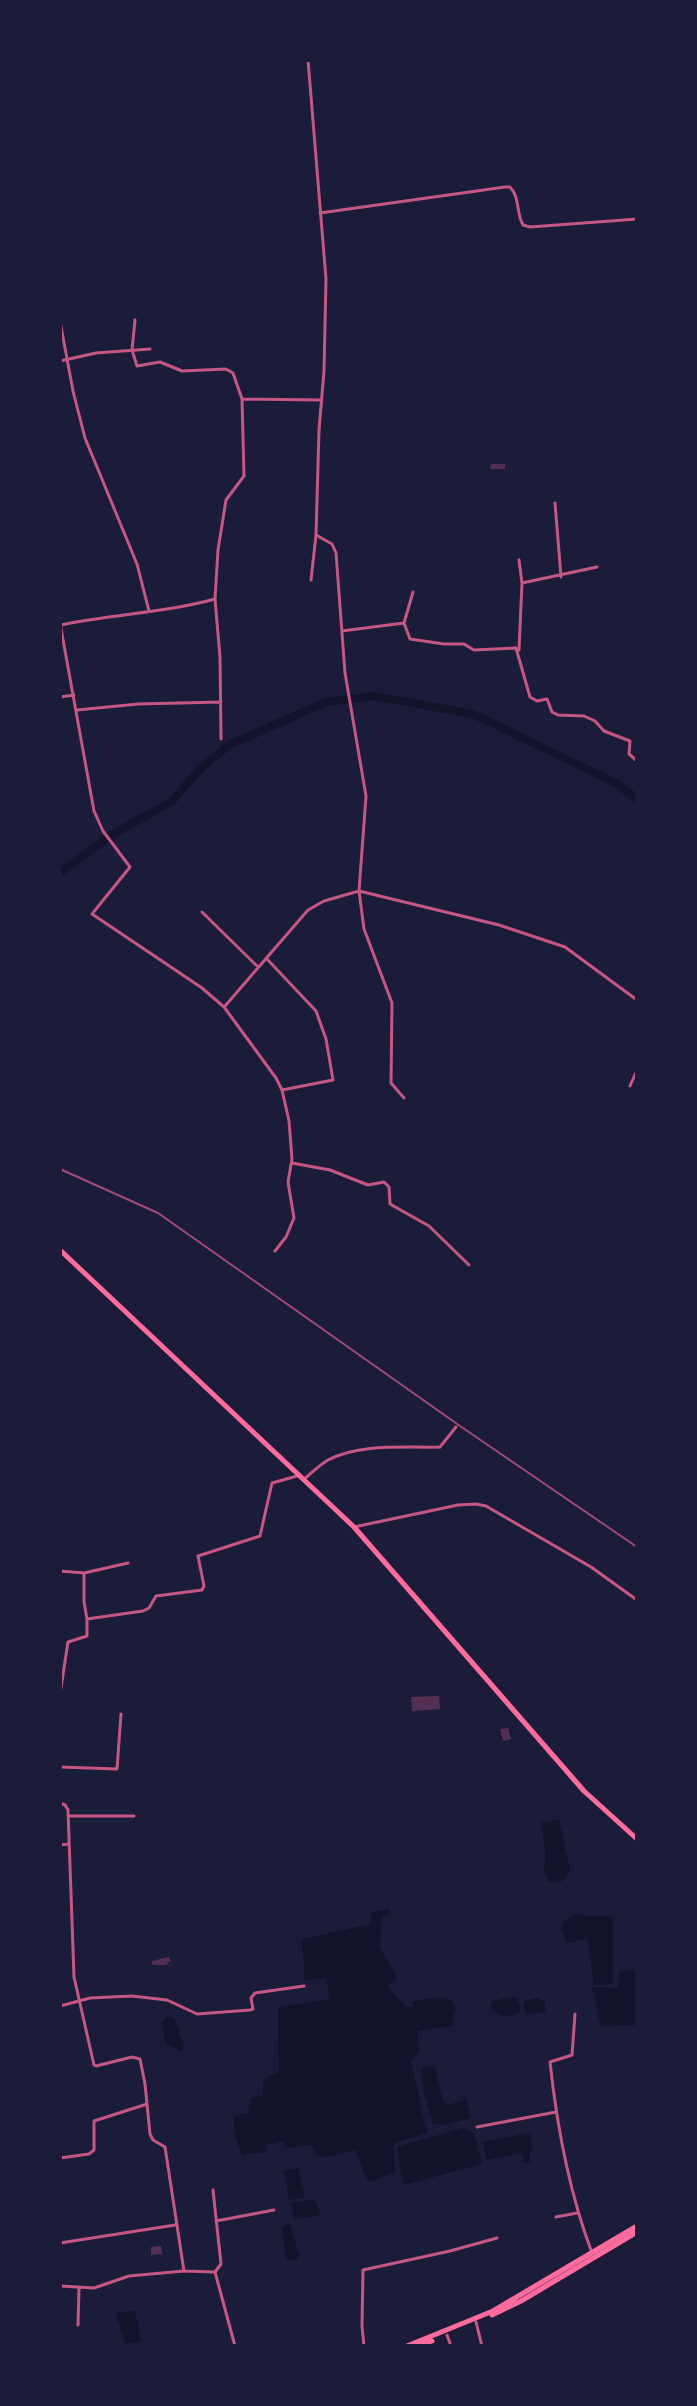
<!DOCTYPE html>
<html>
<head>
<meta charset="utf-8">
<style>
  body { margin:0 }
  #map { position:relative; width:697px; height:2406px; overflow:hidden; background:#1b1b3a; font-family:Poppins,sans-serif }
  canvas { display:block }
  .frame { position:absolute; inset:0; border:62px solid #1b1b3a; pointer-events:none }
</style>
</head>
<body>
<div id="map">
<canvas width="697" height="2406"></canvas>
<div class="frame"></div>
</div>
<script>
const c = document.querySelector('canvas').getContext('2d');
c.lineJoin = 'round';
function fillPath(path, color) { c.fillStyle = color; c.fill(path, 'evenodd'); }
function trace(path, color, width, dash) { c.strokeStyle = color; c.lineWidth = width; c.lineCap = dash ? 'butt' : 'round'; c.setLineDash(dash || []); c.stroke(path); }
fillPath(new Path2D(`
  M559 1820 570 1869C567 1879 560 1885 549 1882L544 1871 546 1856 541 1823Z
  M389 1909 390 1913 382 1918 380 1948 397 1976 388 1986 405 2006 413 2007 414 2001 439 1997 453 2000 456 2009 452 2026 417 2031 419 2052 411 2061 427 2133 394 2143 395 2172 370 2182 366 2179 356 2150 326 2157 316 2156 311 2145 286 2148 283 2141 274 2144 265 2143 267 2152 242 2155 234 2132V2116L248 2113 251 2098 263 2095V2080L279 2071 278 2007 330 1999 326 1978 305 1980 302 1939 371 1924V1912Z
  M575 1915 613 1917V1984L594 1985 588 1938 568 1943 561 1930 563 1922Z
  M637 1970V2025L601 2027 592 1987 618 1988 619 1972Z
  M512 1997 516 1998 521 2006 519 2012C507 2019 498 2017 490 2006L492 2001Z
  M537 1998 545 2002V2012L528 2014 524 2010V2001Z
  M166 2017H171C180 2022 177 2035 184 2042L182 2051 166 2044 161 2022Z
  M429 2065 435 2068 443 2101 448 2105 466 2099 471 2118 445 2125 433 2123 424 2094 421 2069Z
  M463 2128 474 2134 482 2164 403 2185 397 2147Z
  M529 2133 533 2150 530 2151V2162L524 2163 521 2153 487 2160 483 2142Z
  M298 2168 305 2197 289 2200 284 2170Z
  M315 2199 320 2215 294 2220 291 2203Z
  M290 2224 299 2256 298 2259 287 2261 281 2227Z
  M135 2311 141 2341 125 2344 116 2313Z`), '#12122b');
trace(new Path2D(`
  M60 873 113 834 171 802 201 768 229 745 326 702 374 696 473 714 616 783 637 799`), '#12122b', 8);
fillPath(new Path2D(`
  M491 464H505V469H490Z
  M439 1696 440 1709 412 1711 411 1697Z
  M508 1728 511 1739 503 1741 500 1729Z
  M169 1957 171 1962H167L168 1965H152V1961Z
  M161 2246 162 2254 151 2255V2247Z`), '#542f53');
trace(new Path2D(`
  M308 60 326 279 324 371 319 430 316 535 311 580
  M320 213 505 187H510C520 197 516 213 523 225L530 227 637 219
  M135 320 132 350 137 366 160 362 182 371 226 369 233 373 242 399 244 476 226 500 218 550 215 599 220 657 221 739
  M60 321 73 391 85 438 137 564 149 611
  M60 361 96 353 150 349
  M242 399 322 400
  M555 503 561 577
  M316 535 332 544 336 553 345 673 366 796 359 891 364 929 392 1003 391 1083 404 1098
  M522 583 597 567
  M60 623 94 811 103 831 130 867 92 914 202 988 224 1007 276 1078 282 1090 289 1121 292 1159 288 1182 294 1218 286 1237 275 1251
  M404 623 410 639 444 644H464L474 650 516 648 530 697 537 701 547 699 552 712 558 715 584 716 595 721 604 731 630 741 629 754 637 761
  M61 625C113 614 164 613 215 599
  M342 631 404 623 413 592
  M519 650 522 583 519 560
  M60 697 74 695
  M77 710 138 704 221 702
  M202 912 258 967
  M267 959 316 1011 326 1039 333 1080 282 1090
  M225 1006 308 910 324 901 359 891 499 925 565 947 637 1000
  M630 1086 637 1070
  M292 1163 330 1170 368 1185 384 1182 389 1187 390 1204 429 1226 469 1265
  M60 1172 62 1170
  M303 1480C311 1474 319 1465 328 1460 360 1443 405 1448 440 1447L456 1427
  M354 1527 458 1505 476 1504 486 1506 591 1567 637 1600
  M60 1571 84 1573V1602L87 1619 143 1611 149 1608 156 1596 202 1590 204 1586 198 1556 260 1536 272 1483 297 1476
  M84 1573 128 1563
  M60 1694 68 1642 87 1636V1619
  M60 1767 117 1769 121 1714
  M60 1803 65 1805 68 1810 74 1977 94 2065 96 2066 132 2057 140 2059 145 2084 150 2134 153 2140 165 2147 184 2271 215 2272 235 2346
  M68 1816H134
  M60 1845 69 1844
  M60 2006 90 1998 132 1996 167 2000 197 2014 250 2010 253 2009 251 1998 255 1993 304 1986
  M575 2014 572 2055 550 2062C557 2127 569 2192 592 2253
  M477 2127 556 2112
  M60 2158 89 2154 94 2150V2121L147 2104
  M213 2190 221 2264 215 2272
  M556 2217 577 2213
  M216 2221 274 2210
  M60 2243 175 2225
  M60 2286 94 2288 129 2276 184 2271
  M476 2322 482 2346
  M78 2325 79 2288
  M447 2335 451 2346
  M364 2346 362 2326 363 2270 450 2251 497 2238`), '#c65784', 3);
trace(new Path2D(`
  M60 1250 354 1527 584 1791 637 1839
  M492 2315 521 2301 637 2232
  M407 2346 493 2311 637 2226
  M418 2346 432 2341`), '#ff6b9d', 5);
trace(new Path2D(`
  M60 1169 158 1213 460 1426 637 1547`), '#a44b75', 2);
</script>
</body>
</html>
